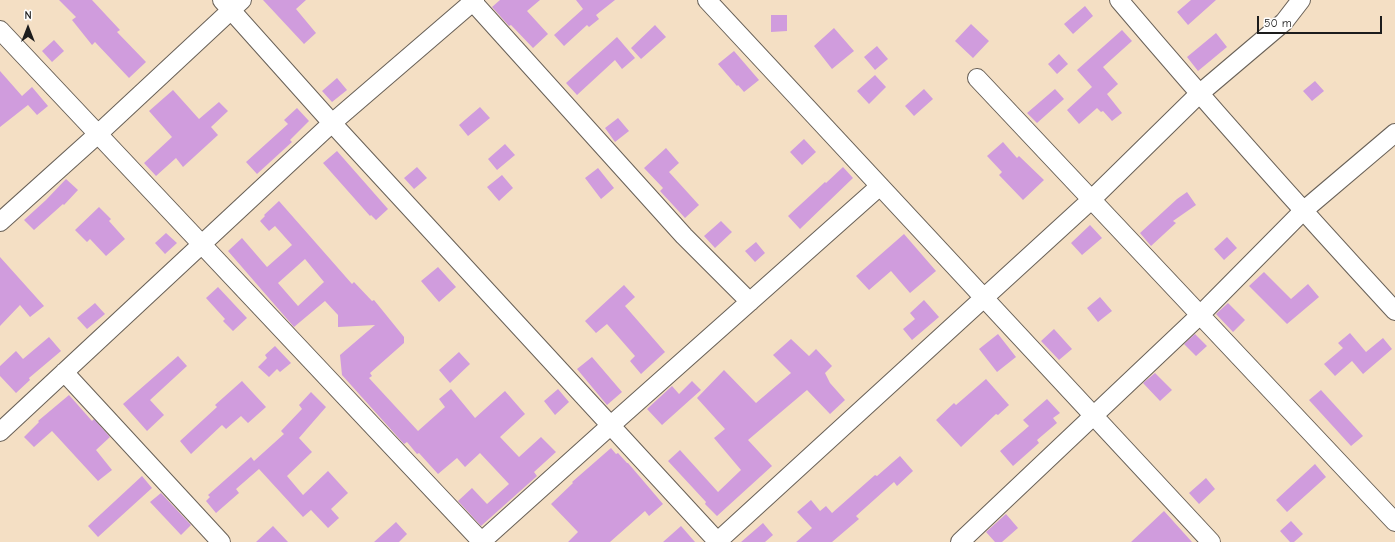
<!DOCTYPE html>
<html>
<head>
<meta charset="utf-8">
<style>
  body { margin:0 }
  #map { position:relative; width:1395px; height:542px; overflow:hidden; background:#f4dfc4; font-family:"Comic Neue",sans-serif }
  canvas { display:block }
  .north { position:absolute; left:8px; top:8px; width:40px; height:40px; -webkit-text-stroke:3px #fff; paint-order:stroke; rotate:0deg; font-size:11px; font-weight:700; line-height:16px; text-align:center; color:#1c1c1c }
  .north::after { content:''; display:block; margin:auto; width:14px; height:18px; background:#1c1c1c; clip-path:polygon(50% 0,100% 100%,50% 72%,0 100%) }
  .scale { position:absolute; left:1257px; top:16px; width:125px; height:18px; box-sizing:border-box; border:2px solid #1c1c1c; border-top:0; padding-left:5px; font-size:12px; line-height:14px; white-space:nowrap; color:#1c1c1c; -webkit-text-stroke:3px #fff; paint-order:stroke }
</style>
</head>
<body>
<div id="map">
<canvas width="1395" height="542"></canvas>
<div class="north">N</div>
<div class="scale">50 m</div>
</div>
<script>
const c = document.querySelector('canvas').getContext('2d');
c.lineJoin = 'round';
function fillPath(path, color) { c.fillStyle = color; c.fill(path, 'evenodd'); }
function trace(path, color, width, dash) { c.strokeStyle = color; c.lineWidth = width; c.lineCap = dash ? 'butt' : 'round'; c.setLineDash(dash || []); c.stroke(path); }
fillPath(new Path2D(`
  M59 0H92L120 30 117 32 146 62 129 78 95 42 92 45 72 20 76 17Z
  M263 0H306L296 9 316 33 304 44Z
  M500 0H540L527 11 548 34 533 48 511 25 509 26 492 7Z
  M576 0H615L596 15 599 19 589 27 587 25 564 46 554 35 583 9Z
  M1191 0H1216L1188 25 1177 12Z
  M1085 6 1093 16 1073 34 1064 24Z
  M771 15H787V31L771 32Z
  M971 24 989 41 973 58 955 41Z
  M655 25 666 37 641 59 631 48Z
  M834 28 854 51 832 69 814 46Z
  M1122 30 1132 41 1103 67 1118 84 1107 94 1122 113 1112 121 1103 111 1101 112 1097 108 1079 124 1067 110 1092 87 1077 70Z
  M1216 33 1227 47 1198 71 1187 57Z
  M617 37 635 58 622 69 615 60 577 95 566 83Z
  M54 40 64 51 52 62 42 51Z
  M877 46 888 59 875 70 864 57Z
  M734 51 759 80 744 92 738 85 737 86 718 64Z
  M1059 54 1068 64 1057 74 1048 64Z
  M0 71 22 96 32 87 48 106 37 115 28 105 0 127Z
  M875 75 886 87 869 104 857 91Z
  M337 78 347 90 332 102 322 91Z
  M1315 81 1324 91 1312 101 1303 91Z
  M924 89 933 99 914 116 905 106Z
  M1055 89 1064 99 1037 123 1027 113Z
  M173 90 199 119 219 102 228 111 211 127 218 135 183 167 176 158 156 176 144 163 172 137 149 111Z
  M480 107 490 118 468 136 459 125Z
  M297 108 309 121 290 140 292 142 257 174 246 162 288 124 284 120Z
  M618 118 629 131 615 142 605 128Z
  M804 139 816 152 802 165 790 152Z
  M1003 142 1017 158 1019 156 1044 180 1023 200 999 175 1002 172 987 156Z
  M505 144 515 155 497 170 488 159Z
  M666 148 679 163 669 172 699 205 685 218 660 191 663 188 644 168Z
  M337 151 388 209 376 220 371 215 370 216 323 163Z
  M417 167 427 178 414 189 404 178Z
  M843 167 853 178 800 229 788 216 825 182 826 183Z
  M598 168 614 188 601 199 585 178Z
  M502 175 513 188 499 201 487 187Z
  M66 179 78 190 64 205 63 204 34 230 24 220 46 200Z
  M1187 192 1196 205 1173 221 1176 223 1151 246 1140 233 1177 199Z
  M279 201 352 284 354 282 372 301 374 300 404 337V343L370 373 372 376 369 378 418 431 445 407 439 399 451 389 475 418 505 391 525 414 500 437 519 457 541 437 556 452 534 472 537 476 481 526 458 501 472 488 487 504 509 484 480 453 465 467 457 458 438 474 419 453 417 454 407 442 404 444 342 375 340 355 375 325 338 327V315L325 301 294 327 228 251 242 238 267 267 292 245 275 226 269 231 260 221 265 216 264 215ZM305 259 324 282 298 306 278 283Z
  M99 207 111 219 109 221 125 239 106 256 90 239 87 242 75 230Z
  M721 221 732 232 715 248 704 236Z
  M1090 225 1102 238 1082 255 1071 243Z
  M166 233 177 243 165 254 155 243Z
  M904 234 936 271 910 293 891 271 869 290 856 276Z
  M1227 237 1237 248 1224 260 1214 249Z
  M756 242 765 253 755 262 745 251Z
  M0 257 44 306 30 317 20 305 0 326Z
  M438 267 456 287 439 302 421 281Z
  M1264 272 1291 299 1308 284 1319 297 1287 324 1249 286Z
  M624 285 635 297 625 306 665 352 641 374 630 361 635 356 607 324 596 333 585 321Z
  M218 287 247 318 233 331 223 321 225 319 206 298Z
  M1100 297 1112 311 1098 322 1087 308Z
  M924 300 939 317 912 340 903 329 915 319 910 313Z
  M95 303 105 314 87 329 77 318Z
  M1228 303 1245 320 1233 332 1216 314Z
  M1054 329 1072 349 1059 360 1041 341Z
  M1350 333 1366 352 1383 338 1392 349 1363 374 1352 361 1335 376 1324 364 1343 348 1338 343Z
  M998 334 1016 357 997 372 979 349Z
  M1195 334 1207 346 1196 356 1184 344Z
  M49 337 61 351 29 378 30 380 16 393 0 376V366L16 351 23 359Z
  M791 339 809 356 816 349 832 366 825 373 830 383 845 400 830 414 807 390 748 440 772 466 717 516 705 504 706 502 668 461 680 450 718 492 741 470 714 438 725 429 697 398 724 370 756 403 791 373 773 355Z
  M275 346 291 363 280 372 277 369 269 377 258 367 267 358 265 355Z
  M459 352 470 364 450 383 439 370Z
  M178 356 187 366 150 400 164 415 147 431 123 404Z
  M592 357 622 392 607 405 577 369Z
  M1155 373 1172 390 1160 401 1143 383Z
  M986 379 1009 405 998 415 996 414 961 447 936 420 954 403 956 405Z
  M242 381 266 407 248 423 241 416 226 429 222 425 191 454 180 441 217 407 215 405Z
  M692 381 701 390 662 425 647 409 672 386 679 394Z
  M558 389 569 402 555 415 544 401Z
  M1321 390 1363 436 1351 446 1309 400Z
  M311 392 326 407 299 438 312 452 287 476 303 495 328 471 348 493 331 509 339 518 328 528 311 510 303 517 259 469 236 489 239 493 216 513 206 501 210 497 208 495 251 457 254 461 284 434 281 431 302 409 299 405Z
  M69 395 92 421 94 419 110 437 96 450 112 470 98 481 52 431 34 447 24 437 39 422 38 421Z
  M1047 399 1060 413 1053 418 1057 423 1037 440 1039 443 1013 466 1000 451 1029 426 1023 420Z
  M611 448 616 454 618 453 627 463H628L663 504 649 516 645 511 610 542H568L578 532 551 504 573 483 572 482Z
  M900 456 913 471 897 486 894 482 856 516 859 519 832 542H796L812 528 797 512 811 500 820 511 826 506 832 513 875 475 877 476Z
  M1315 464 1326 477 1287 512 1276 500Z
  M142 476 152 488 98 537 88 526Z
  M1206 478 1215 489 1199 504 1189 493Z
  M161 493 191 525 181 535 150 502Z
  M1164 511 1192 542H1131Z
  M1006 514 1018 528 1002 542H995L986 532Z
  M1291 521 1303 534 1294 542H1290L1280 531Z
  M396 522 407 534 399 542H374Z
  M763 523 773 535 765 542H741Z
  M273 526 288 542H256Z
  M681 526 695 542H663Z`), '#d09cdd');
const street = new Path2D(`
  M222 0 332 123 718 542
  M707 0 1211 542
  M1119 0C1209 106 1301 209 1395 311
  M473 2 684 236 750 302
  M0 30 482 542
  M977 78 1395 522
  M0 222 98 134 242 0
  M64 372 221 542
  M0 432 332 123 475 0
  M481 542 610 426 880 186
  M717 542 1091 200 1199 94 1284 22 1301 0
  M960 542 1200 315 1303 211 1395 133`);
trace(street, '#686057', 20);
trace(street, '#fff', 18);
</script>
</body>
</html>
